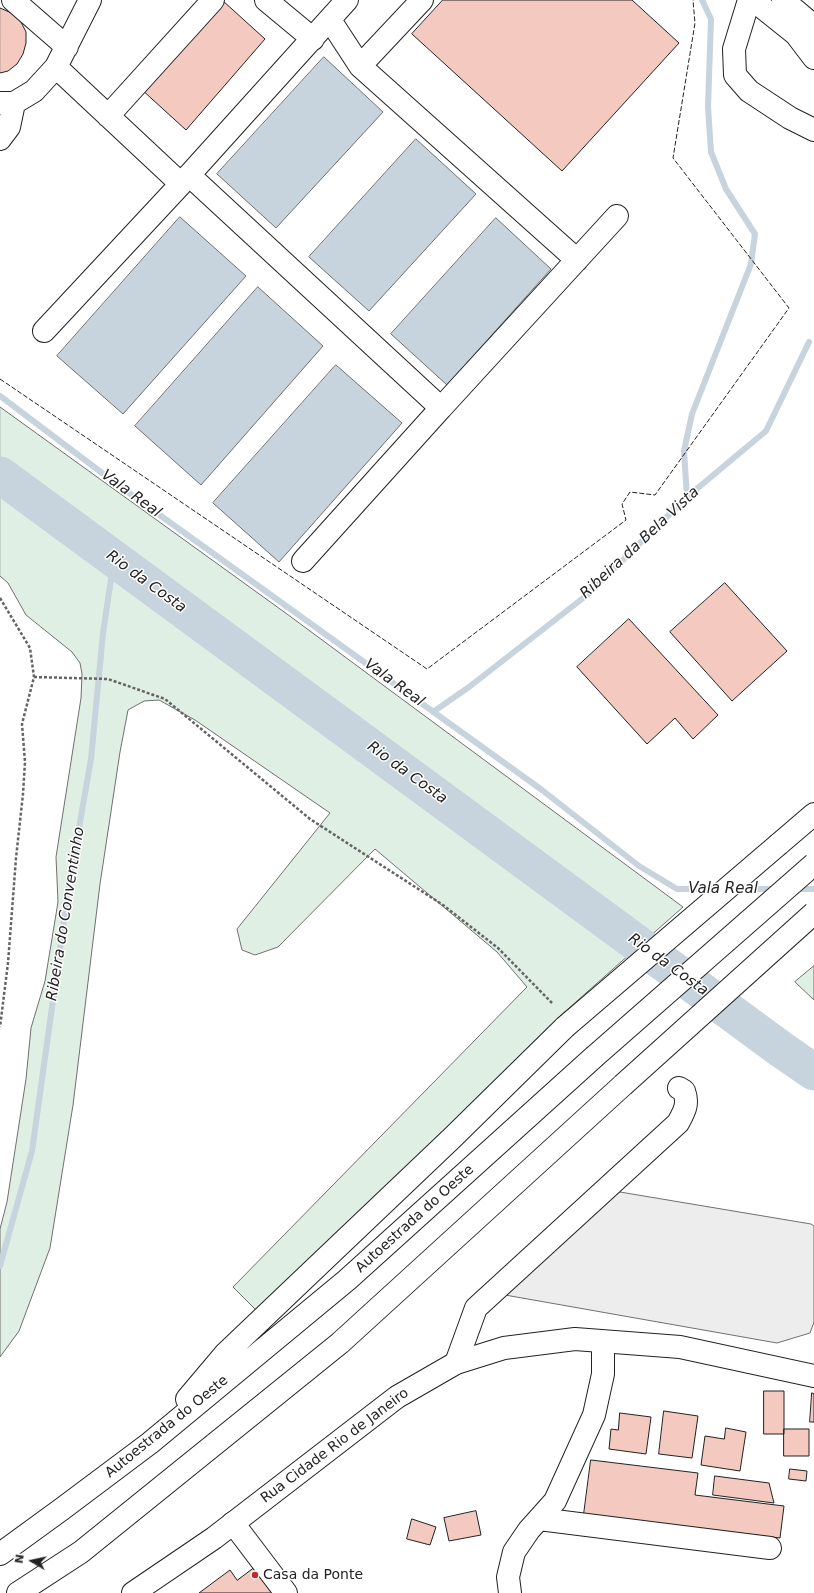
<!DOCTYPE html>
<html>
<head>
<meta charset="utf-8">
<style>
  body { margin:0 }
  #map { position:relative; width:814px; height:1593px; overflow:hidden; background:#fff; font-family:"DejaVu Sans",sans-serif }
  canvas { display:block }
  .north { position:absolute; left:12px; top:1541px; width:40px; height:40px; -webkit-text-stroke:3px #fff; paint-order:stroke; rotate:279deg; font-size:11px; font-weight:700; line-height:16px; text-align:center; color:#222 }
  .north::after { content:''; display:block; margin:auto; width:14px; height:18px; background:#222; clip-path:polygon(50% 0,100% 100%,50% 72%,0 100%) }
</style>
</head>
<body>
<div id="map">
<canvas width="814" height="1593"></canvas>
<div class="north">N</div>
</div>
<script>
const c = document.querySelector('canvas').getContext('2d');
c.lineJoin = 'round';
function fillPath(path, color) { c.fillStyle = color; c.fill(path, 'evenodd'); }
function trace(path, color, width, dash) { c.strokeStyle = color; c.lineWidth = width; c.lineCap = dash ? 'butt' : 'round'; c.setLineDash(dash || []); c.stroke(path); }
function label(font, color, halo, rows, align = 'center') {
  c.font = font + ' "DejaVu Sans",sans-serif'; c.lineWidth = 3; c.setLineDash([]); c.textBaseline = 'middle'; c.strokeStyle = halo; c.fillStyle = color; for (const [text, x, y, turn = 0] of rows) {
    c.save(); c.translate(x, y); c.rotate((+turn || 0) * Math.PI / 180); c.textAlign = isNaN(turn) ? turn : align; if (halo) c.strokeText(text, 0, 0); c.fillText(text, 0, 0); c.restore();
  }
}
const green = new Path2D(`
  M0 407 287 614 683 907 560 1016 260 1314 233 1287 527 987 497 952 375 849 278 947 255 955 242 950 237 929 330 813 195 720 159 700 144 701 128 710 120 752 100 884 73 1105 50 1248 19 1331 0 1357V1229L7 1202 26 1079 31 1028 45 981 58 902 56 857 81 698 82 674 80 663 72 652 26 615 8 583 0 576Z
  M814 966V1000L795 982Z`);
fillPath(green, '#e0efe3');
trace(green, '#6f6f6f', 1);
const parking = new Path2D(`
  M614 1191 811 1224 814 1226V1322L810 1333 777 1343 505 1295Z`);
fillPath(parking, '#ededed');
trace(parking, '#6f6f6f', 1);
const water = new Path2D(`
  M324 57 383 112 276 228 217 174Z
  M416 139 476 194 369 311 309 257Z
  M180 217 246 276 123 414 57 356Z
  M496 218 551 269 447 385 391 334Z
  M258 287 323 346 201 485 135 426Z
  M336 365 402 423 279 562 213 503Z`);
fillPath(water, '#c7d3dd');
trace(water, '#6f6f6f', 1);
trace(new Path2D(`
  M0 396 118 485 542 790 639 866 677 889H716
  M687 497 684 451 692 414 751 264 755 234 726 189 711 152 708 107 711 19 702 0
  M433 712 469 687 587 595 687 497 766 431 809 342
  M736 889H776
  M796 889H814
  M0 1266 32 1151 69 885 91 759 103 633 114 559`), '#c7d3dd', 6);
trace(new Path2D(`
  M0 475 782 1050 814 1072`), '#c7d3dd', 37);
const building = new Path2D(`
  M222 0 265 39 186 130 140 88Z
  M443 0H632L679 43 562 171 412 34Z
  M0 8 14 14 21 22 26 32V43L23 54 17 64 8 71 0 73Z
  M725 583 787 651 732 701 670 632Z
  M629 619 718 715 693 739 675 718 647 744 577 667Z
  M764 1391H784V1434H764Z
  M812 1393 814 1394V1422H810Z
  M664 1411 698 1416 692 1458 659 1454Z
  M620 1413 651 1417 646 1454 609 1449 611 1429 618 1430Z
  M726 1428 746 1432 740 1471 701 1465 705 1436 724 1439Z
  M784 1429H809V1456H784Z
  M591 1460 698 1473 695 1495 784 1506 780 1538 584 1514Z
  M790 1469 807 1471 806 1481 789 1479Z
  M715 1476 769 1483 774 1503 713 1495Z
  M476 1511 481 1535 449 1541 444 1518Z
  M412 1519 436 1527 430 1545 407 1539Z
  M258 1565 278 1593H199L230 1570 237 1580Z`);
fillPath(building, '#f3c9c0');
trace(building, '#222', 1);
const minor = new Path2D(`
  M13 0 67 47
  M266 0 313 39
  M749 0 734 49 735 75 749 91 790 118 814 130
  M330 20 360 66 577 260
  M360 66 422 0
  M56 67 90 0
  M0 103H14L34 91 56 67 181 184 347 0
  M108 116 213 0
  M0 139 9 127 14 103
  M189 175 441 408 303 561
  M44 331 181 184
  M441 408 617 216
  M456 1363 476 1308 678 1123C684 1112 689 1104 684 1091L679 1088
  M539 1519 770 1548
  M233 1523 286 1593
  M510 1593 508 1577 514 1552 529 1530 555 1501 594 1415 603 1374V1342`);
const major = new Path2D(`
  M753 0 813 48
  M783 0 814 26
  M133 1593 214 1538 397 1397 456 1363 504 1348 575 1339 680 1347 814 1376`);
const highway = new Path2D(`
  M798 37 814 58
  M779 844 814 814
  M187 1399 225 1354 452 1138 565 1027
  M0 1554 62 1509 150 1443 347 1280 594 1057
  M18 1593 81 1552 340 1343 623 1085`);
trace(minor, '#222', 24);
trace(major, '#222', 24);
trace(highway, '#222', 24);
trace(new Path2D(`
  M0 598 30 648 34 677 22 724 25 762 23 794 16 858 8 963 0 1027
  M34 677 108 679 165 699 310 819 443 905 498 948 552 1003`), '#646464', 2.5, [3, 2]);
trace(minor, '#fff', 22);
trace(major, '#fff', 22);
trace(highway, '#fff', 22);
const highwayBridge = new Path2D(`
  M565 1027 779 844
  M594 1057 814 864
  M623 1085 814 913`);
trace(highwayBridge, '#222', 24, []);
trace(highwayBridge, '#fff', 22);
trace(new Path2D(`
  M0 379 427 669 626 520 622 504 630 492 655 495 789 308 673 158 695 23 693 0`), '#222', 1, [5, 2]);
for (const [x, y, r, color] of [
  [255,1575,4,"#c62828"]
]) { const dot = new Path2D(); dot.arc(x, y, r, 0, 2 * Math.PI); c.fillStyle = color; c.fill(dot); trace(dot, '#fff', 1.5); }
label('14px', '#222', '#fff', [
  ["Autoestrada do Oeste",415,1219,-42],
  ["Autoestrada do Oeste",167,1427,-39],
  ["Rua Cidade Rio de Janeiro",335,1446,-37]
]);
label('14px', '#222', '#fff', [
  ["Casa da Ponte",263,1575]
], 'left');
label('italic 15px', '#222', '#fff', [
  ["Vala Real",131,494,36],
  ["Ribeira da Bela Vista",640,543,-43],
  ["Rio da Costa",146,582,36],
  ["Vala Real",394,683,36],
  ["Rio da Costa",407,773,36],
  ["Vala Real",723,889],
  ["Ribeira do Conventinho",66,914,-81],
  ["Rio da Costa",668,965,36]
]);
</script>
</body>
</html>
